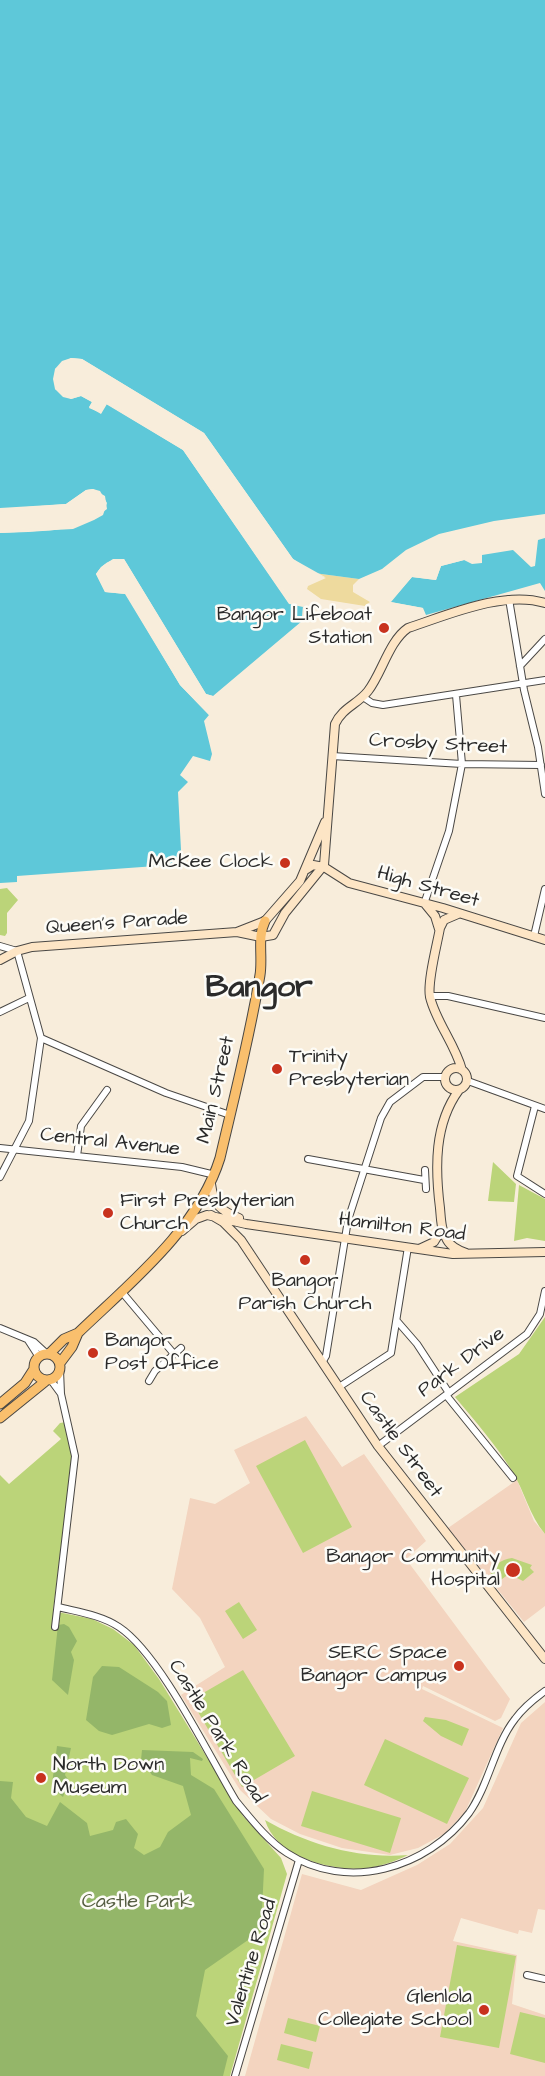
<!DOCTYPE html>
<html>
<head>
<meta charset="utf-8">
<style>
  body { margin:0 }
  canvas { display:block; background:#f8eddb }
</style>
</head>
<body>
<canvas width="545" height="2076"></canvas>
<script>
const c = document.querySelector('canvas').getContext('2d');
c.lineJoin = 'round';
function fillPath(path, color) { c.fillStyle = color; c.fill(path, 'evenodd'); }
function trace(path, color, width, dash) { c.strokeStyle = color; c.lineWidth = width; c.lineCap = dash ? 'butt' : 'round'; c.setLineDash(dash || []); c.stroke(path); }
function label(font, color, halo, rows, align = 'center') {
  c.font = font + ' "Architects Daughter",sans-serif'; c.lineWidth = 5; c.setLineDash([]); c.textBaseline = 'middle'; c.strokeStyle = halo; c.fillStyle = color; for (const [text, x, y, turn = 0] of rows) {
    c.save(); c.translate(x, y); c.rotate((+turn || 0) * Math.PI / 180); c.textAlign = isNaN(turn) ? turn : align; if (halo) c.strokeText(text, 0, 0); c.fillText(text, 0, 0); c.restore();
  }
}
fillPath(new Path2D(`
  M306 1416 342 1467 364 1454 426 1541 406 1559 510 1699 501 1718 495 1721 423 1686 422 1689 503 1728 465 1812 444 1834 418 1848 390 1855 342 1848 300 1834 271 1819 240 1790 181 1695 225 1667 200 1618 172 1589 190 1498 215 1504 250 1483 234 1450Z
  M517 1480 534 1521 545 1534V1606L524 1622 448 1528Z
  M545 1702V1910L538 1909 532 1933 519 1930 518 1934 461 1918 453 1941 517 1955 512 2004 545 2015V2076H245L302 1874 361 1890 417 1865 450 1844 483 1808 521 1723Z`), '#f3d4bf');
fillPath(new Path2D(`
  M7 888 18 900 7 913V933L5 936 0 935V889Z
  M493 1162 516 1184 514 1202 488 1201Z
  M519 1185 545 1199V1241L527 1238 514 1241Z
  M545 1317V1534C529 1515 525 1492 512 1471 496 1445 475 1421 455 1397L519 1354Z
  M66 1422 72 1457 53 1611 92 1619 113 1629 134 1645 159 1679 243 1816 281 1858 287 1874 230 2076H0V1475L9 1484 61 1439 53 1431 60 1423Z
  M305 1440 352 1527 303 1553 256 1466Z
  M512 1558 532 1565 530 1568 534 1572 523 1581 509 1574 495 1584 490 1578C491 1567 501 1559 512 1558Z
  M239 1602 257 1630 243 1639 225 1611Z
  M243 1670 295 1756 242 1787 191 1700Z
  M425 1717 446 1720 469 1729 462 1746 441 1736 423 1721Z
  M385 1739 469 1778 447 1824 364 1785Z
  M312 1791 401 1818 390 1853 301 1826Z
  M265 1820C309 1845 358 1859 408 1855 396 1861 382 1866 368 1868 334 1872 276 1858 265 1820Z
  M457 1945 516 1956 499 2048 440 2037Z
  M520 2012 545 2018V2063L510 2054Z
  M288 2018 320 2026 316 2042 284 2033Z
  M281 2044 313 2052 309 2069 277 2060Z`), '#bbd479');
fillPath(new Path2D(`
  M64 1624 69 1627 77 1641 71 1652 74 1660 68 1695 52 1680 58 1625Z
  M102 1666 119 1667 158 1692 167 1701 171 1725 162 1728 149 1724 112 1735 99 1731 86 1720 93 1677Z
  M57 1746 71 1748 65 1775 69 1781 63 1797 53 1789 52 1784Z
  M142 1750 193 1752 203 1759 202 1761 190 1758 191 1775 214 1789 264 1869 261 1931 205 1970 196 2016 228 2056 223 2076H0V1781L13 1782 11 1798 26 1817 47 1826 60 1802 87 1823 90 1836 113 1830 116 1822 126 1819 138 1834 134 1848 144 1855 160 1847 168 1832 191 1815 183 1786 152 1775 141 1760Z`), '#94b669');
fillPath(new Path2D(`
  M314 573 359 579 353 585V592L370 602 365 606 321 599 307 589 308 586 326 578Z`), '#eeda9e');
fillPath(new Path2D(`
  M0 0H545V514L494 521 439 534 406 550 382 569 359 579 314 573 293 559 204 433 82 359 71 358 55 369V389L71 399 81 396 92 402 89 408 101 413 106 404 183 450 289 603 303 606 302 621 213 696 206 694 124 559C111 558 103 563 96 574L105 592 125 594 180 685 209 715 204 721 212 754 210 761 193 756 180 775 188 782 178 792 181 850 179 858 170 865 17 876V882L0 883V533C38 531 77 534 107 509L105 496 93 489 86 490 66 504 0 509Z
  M545 538V591L540 583 426 615 423 608 390 602 412 577 436 580 441 566 464 560 472 564 482 563V555L513 550 531 567 535 566 538 540Z`), '#5ec8d9');
fillPath(new Path2D(`
  M71 358 82 359 204 433 293 559 325 577 313 576 291 561 202 435 81 362 72 361 63 364 58 370 57 387 64 394H82L94 400 93 406 100 410 108 401 185 448 291 601 306 605 305 621H302L303 607 289 604 183 450 107 404 101 414 89 407 92 402 81 396 71 399 63 397 55 389 53 379 55 369 62 361Z
  M93 489 100 491 107 503 103 515 94 520 73 529 0 533V530L72 526 94 517 101 513 104 503 98 494 93 492 66 507 0 512V508L66 504 86 490Z
  M464 557 468 559 441 566 436 580 412 577 391 602 423 608 420 611 388 604 411 575 434 576 439 564Z
  M113 559H124L206 694 213 696 212 699 204 695 122 562 115 561 99 575 107 589 128 592 183 683 209 712V715L180 685 126 594 105 592 96 574 101 567Z`), '#f8eddb');
const street = new Path2D(`
  M509 599 524 690 538 747 545 794
  M520 666 545 639
  M363 697 372 703 383 705 545 680
  M332 756 462 764 541 765
  M424 904 449 831 462 764 456 695
  M534 936 545 889
  M0 946 17 951 41 1038 29 1121 0 1177
  M430 996H448L545 1018
  M0 1012 29 998
  M41 1038 166 1093 230 1115
  M468 1081 545 1109
  M535 1106 517 1176 545 1194
  M0 1148 182 1167 211 1174 214 1177
  M77 1156 81 1126 107 1090
  M308 1159 424 1180
  M425 1170 426 1189
  M121 1291 174 1354
  M397 1321 417 1344 449 1393
  M0 1328 34 1342 47 1354
  M28 1340 39 1357
  M323 1361 326 1356 348 1220 381 1118 390 1102 423 1077H446
  M50 1379 61 1394
  M149 1381 155 1371 181 1348
  M339 1387 391 1353 408 1247
  M446 1395 513 1478
  M378 1446 527 1334 540 1314 545 1291
  M58 1607C78 1612 101 1615 119 1627 160 1654 209 1756 236 1801 251 1819 267 1840 287 1853 347 1892 427 1869 469 1813 489 1785 494 1746 515 1719 523 1708 534 1699 545 1691
  M55 1627 75 1456 61 1394 60 1370
  M527 1975 545 1979
  M235 2076 299 1860`);
const secondary = new Path2D(`
  M307 869 313 865 324 867 349 883 443 908 545 940
  M426 905 435 916 439 929
  M458 914 444 920 440 928C437 945 427 982 430 997 436 1022 455 1044 462 1070
  M237 932 261 937 273 935 285 913 324 865 335 724C342 708 358 704 368 691 382 673 389 641 408 628 448 615 504 590 545 603
  M0 960 17 951 32 947 237 932 265 921 300 881 325 822
  M445 1079a11 11 0 1 1 22 0a11 11 0 1 1-22 0Z
  M459 1090C434 1124 435 1168 440 1208 441 1219 441 1230 447 1240 451 1247 458 1250 466 1253
  M211 1184C214 1206 220 1210 239 1218
  M211 1215 223 1222 241 1240 378 1446 545 1659
  M182 1231 196 1219 207 1215 246 1224 453 1254 545 1252
  M419 1249 434 1242 442 1229`);
const primary = new Path2D(`
  M49 1354 64 1339 78 1333C130 1283 198 1229 220 1158 234 1098 250 1036 260 975 263 957 257 937 265 921
  M34 1367a13 13 0 1 1 26 0a13 13 0 1 1-26 0Z
  M60 1363 72 1347 78 1333
  M0 1404 25 1383 34 1369
  M0 1418 47 1380`);
trace(street, '#4a4845', 8);
trace(secondary, '#4a4845', 10);
trace(primary, '#4a4845', 11);
trace(street, '#fff', 6);
trace(secondary, '#fde5c5', 8);
trace(primary, '#f9bf6d', 9);
for (const [x, y, r, color] of [
  [384,628,6,"#c8321e"],
  [285,863,6,"#c8321e"],
  [277,1069,6,"#c8321e"],
  [108,1213,6,"#c8321e"],
  [305,1260,6,"#c8321e"],
  [93,1353,6,"#c8321e"],
  [513,1570,8,"#c8321e"],
  [459,1666,6,"#c8321e"],
  [41,1778,6,"#c8321e"],
  [484,2010,6,"#c8321e"]
]) { const dot = new Path2D(); dot.arc(x, y, r, 0, 2 * Math.PI); c.fillStyle = color; c.fill(dot); trace(dot, '#fdfcf7', 2); }
label('20px', '#2b2b2b', '#fdfcf7', [
  ["Bangor Lifeboat",372,616],
  ["Station",372,639],
  ["McKee Clock",273,863],
  ["Trinity",289,1058,"left"],
  ["Presbyterian",289,1081,"left"],
  ["First Presbyterian",120,1202,"left"],
  ["Church",120,1225,"left"],
  ["Bangor",305,1282,"center"],
  ["Parish Church",305,1305,"center"],
  ["Bangor",105,1342,"left"],
  ["Post Office",105,1365,"left"],
  ["Bangor Community",500,1558],
  ["Hospital",500,1581],
  ["SERC Space",447,1654],
  ["Bangor Campus",447,1677],
  ["North Down",53,1766,"left"],
  ["Museum",53,1789,"left"],
  ["Glenlola",472,1998],
  ["Collegiate School",472,2021]
], 'right');
label('20px', '#2b2b2b', '#fdfcf7', [
  ["Crosby Street",438,745,3],
  ["High Street",428,888,16],
  ["Queen's Parade",117,924,-4],
  ["Main Street",217,1090,-77],
  ["Central Avenue",110,1143,6],
  ["Hamilton Road",402,1228,7],
  ["Park Drive",462,1363,-37],
  ["Castle Street",400,1445,54],
  ["Castle Park Road",216,1732,58],
  ["Valentine Road",252,1963,-73]
]);
label('20px', '#565e42', '#fdfcf7', [
  ["Castle Park",137,1903]
]);
label('bold 32px', '#2b2b2b', '#fdfcf7', [
  ["Bangor",259,989]
]);
</script>
</body>
</html>
